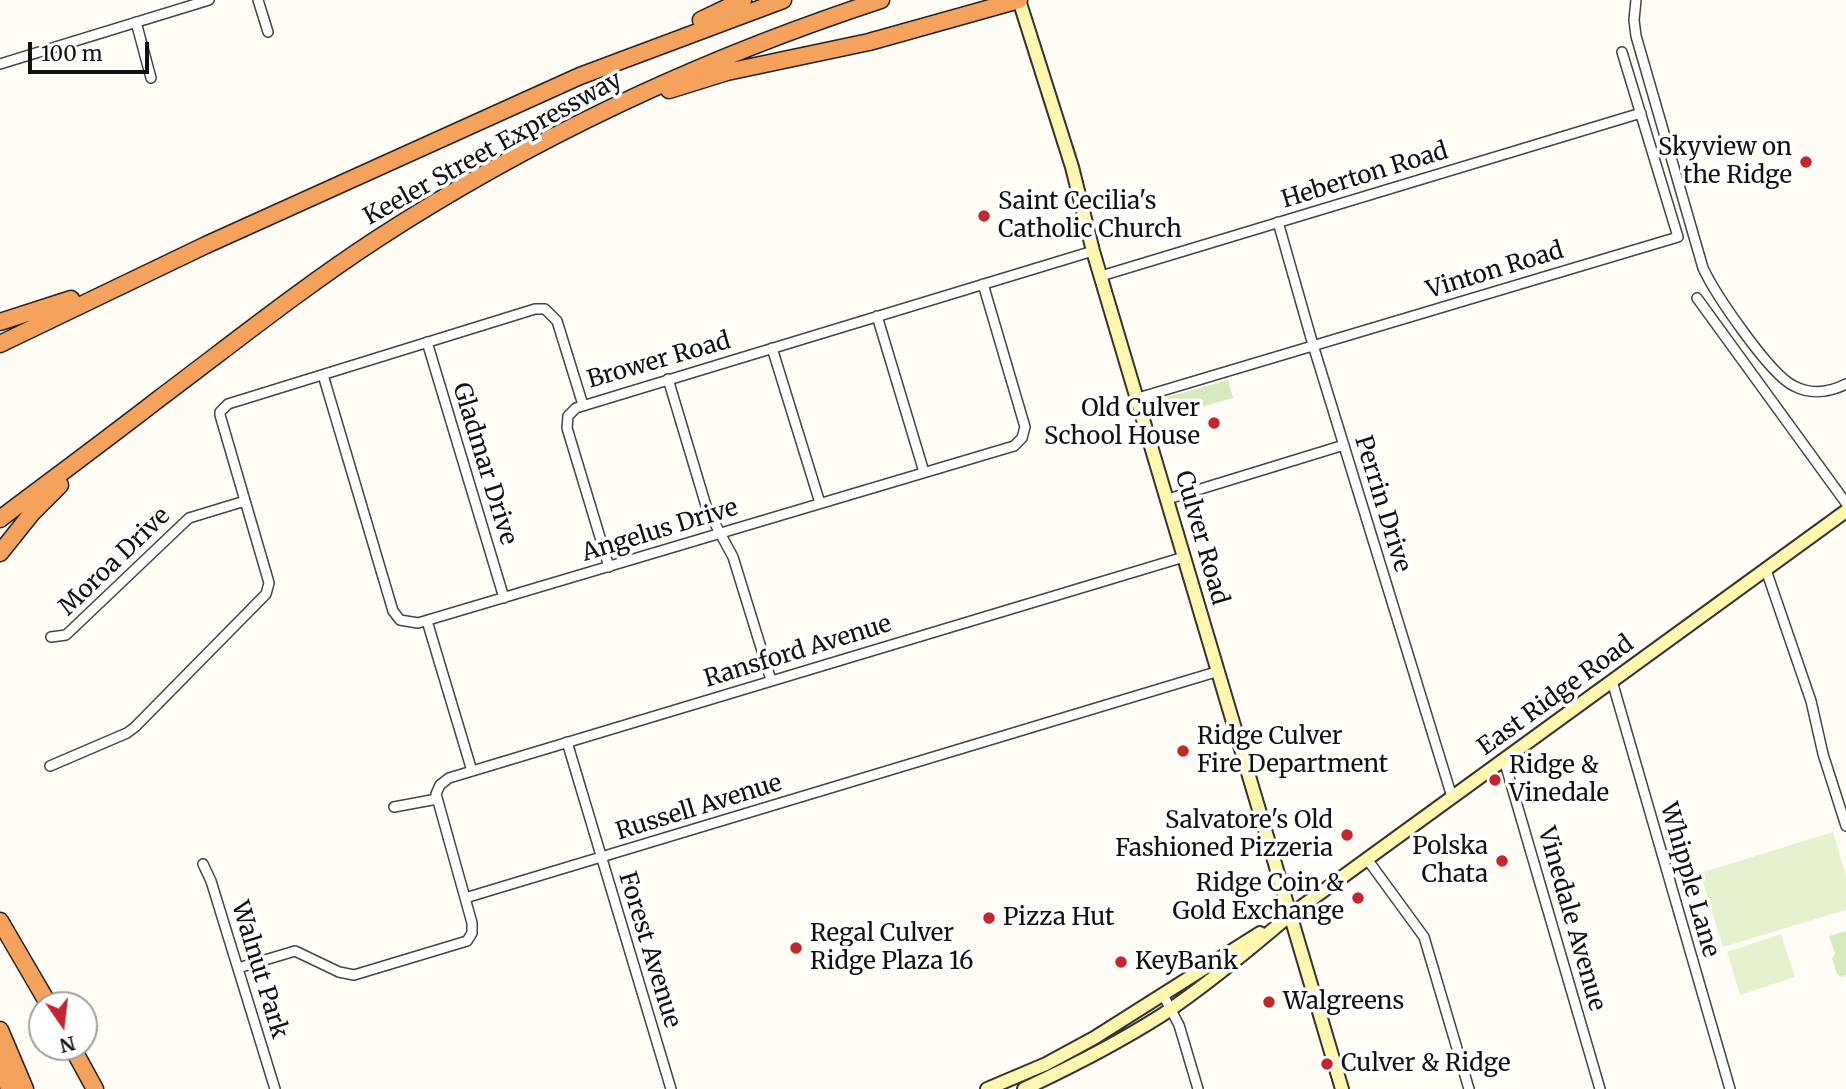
<!DOCTYPE html>
<html>
<head>
<meta charset="utf-8">
<style>
  body { margin:0 }
  #map { position:relative; width:1846px; height:1089px; overflow:hidden; background:#fffdf5; font-family:Merriweather,serif }
  canvas { display:block }
  .north { position:absolute; left:28px; top:991px; width:70px; height:70px; box-sizing:border-box; background:#fff; border:2px solid #a0a0a0; border-radius:50%; rotate:166deg; font-size:19px; font-weight:700; line-height:28px; text-align:center; color:#111 }
  .north::after { content:''; display:block; margin:auto; width:24px; height:32px; background:#c4262e; clip-path:polygon(50% 0,100% 100%,50% 72%,0 100%) }
  .scale { position:absolute; left:28px; top:42px; width:121px; height:32px; box-sizing:border-box; border:4px solid #111; border-top:0; padding-left:9px; font-size:21px; line-height:24px; white-space:nowrap; color:#111; -webkit-text-stroke:5px #fff; paint-order:stroke }
</style>
</head>
<body>
<div id="map">
<canvas width="1846" height="1089"></canvas>
<div class="north">N</div>
<div class="scale">100 m</div>
</div>
<script>
const c = document.querySelector('canvas').getContext('2d');
c.lineJoin = 'round';
function fillPath(path, color) { c.fillStyle = color; c.fill(path, 'evenodd'); }
function trace(path, color, width, dash) { c.strokeStyle = color; c.lineWidth = width; c.lineCap = dash ? 'butt' : 'round'; c.setLineDash(dash || []); c.stroke(path); }
function label(font, color, halo, rows, align = 'center') {
  c.font = font + ' Merriweather,serif'; c.lineWidth = 7; c.setLineDash([]); c.textBaseline = 'middle'; c.strokeStyle = halo; c.fillStyle = color; for (const [text, x, y, turn = 0] of rows) {
    c.save(); c.translate(x, y); c.rotate((+turn || 0) * Math.PI / 180); c.textAlign = isNaN(turn) ? turn : align; if (halo) c.strokeText(text, 0, 0); c.fillText(text, 0, 0); c.restore();
  }
}
fillPath(new Path2D(`
  M1228 380 1233 398 1155 420 1150 402Z
  M1846 931V975L1841 977 1837 974 1832 958 1835 954 1829 936Z`), '#d5ebbd');
fillPath(new Path2D(`
  M1833 832 1846 876V910L1723 947 1700 873Z
  M1781 934 1795 977 1740 995 1727 952Z`), '#e6f2cf');
const minor = new Path2D(`
  M258 0 268 32
  M1636 0 1634 20 1636 36 1703 268C1715 294 1770 375 1794 386 1811 395 1830 392 1846 384
  M136 22 151 78
  M0 64 209 0
  M1278 222 1313 345 1452 797
  M1101 276 1641 113
  M1697 298 1846 503
  M877 316 924 472
  M427 342 504 598
  M772 348 820 503
  M323 375 393 611 400 620 418 623 1014 446 1022 438 1025 427 983 284
  M668 379 707 509 733 557 771 680
  M1138 398 1678 237 1622 52
  M1168 499 1344 445
  M609 567 567 428 568 416 576 408 1093 251
  M1766 570 1811 701 1823 754 1846 826
  M427 621 472 771
  M51 637 66 635 189 518 245 501
  M1612 681 1730 1089
  M567 742 671 1089
  M1504 760 1600 1089
  M50 766 127 733 135 727 266 594 269 583 267 576 220 415V412L228 404 535 309H545L557 321 583 405
  M394 807 437 799
  M1367 859 1424 937 1469 1089
  M203 864 211 881 275 1089
  M465 898 1219 671
  M238 968 295 951 339 972 354 975 467 941 472 933V923L436 794 440 785 449 778 1184 557
  M1163 995 1179 1025 1198 1089`);
const secondary = new Path2D(`
  M1019 0 1072 167 1093 251 1342 1089
  M987 1089 1046 1064 1094 1038 1260 933
  M1024 1089C1071 1067 1118 1043 1162 1015 1207 985 1249 950 1290 915L1846 511`);
const motorway = new Path2D(`
  M701 20 743 0
  M669 90 727 72 869 42 1019 0
  M0 322 71 299
  M0 344 206 245 580 76 783 0
  M0 519C53 479 107 439 160 398 232 344 302 288 377 239 534 137 704 58 881 0
  M0 553 32 513 60 485
  M0 921 49 1005
  M0 1030 25 1089
  M72 1047 95 1089
  M0 1059 9 1089`);
trace(minor, '#444', 12);
trace(secondary, '#333', 16);
trace(motorway, '#222', 19);
trace(minor, '#fff', 9);
trace(secondary, '#fff6b0', 12);
trace(motorway, '#f5a25d', 16);
for (const [x, y, r, color] of [
  [1806,162,7,"#c4262e"],
  [984,216,7,"#c4262e"],
  [1214,423,7,"#c4262e"],
  [1183,751,7,"#c4262e"],
  [1495,780,7,"#c4262e"],
  [1347,835,7,"#c4262e"],
  [1502,861,7,"#c4262e"],
  [1358,898,7,"#c4262e"],
  [989,918,7,"#c4262e"],
  [796,948,7,"#c4262e"],
  [1121,962,7,"#c4262e"],
  [1269,1002,7,"#c4262e"],
  [1327,1064,7,"#c4262e"]
]) { const dot = new Path2D(); dot.arc(x, y, r, 0, 2 * Math.PI); c.fillStyle = color; c.fill(dot); trace(dot, '#fff', 2.5); }
label('24px', '#111', '#fff', [
  ["Skyview on",1792,148,"right"],
  ["the Ridge",1792,176,"right"],
  ["Saint Cecilia's",998,202],
  ["Catholic Church",998,230],
  ["Old Culver",1200,409,"right"],
  ["School House",1200,437,"right"],
  ["Ridge Culver",1197,737],
  ["Fire Department",1197,765],
  ["Ridge &",1509,766],
  ["Vinedale",1509,794],
  ["Salvatore's Old",1333,821,"right"],
  ["Fashioned Pizzeria",1333,849,"right"],
  ["Polska",1488,847,"right"],
  ["Chata",1488,875,"right"],
  ["Ridge Coin &",1344,884,"right"],
  ["Gold Exchange",1344,912,"right"],
  ["Pizza Hut",1003,918],
  ["Regal Culver",810,934],
  ["Ridge Plaza 16",810,962],
  ["KeyBank",1135,962],
  ["Walgreens",1283,1002],
  ["Culver & Ridge",1341,1064]
], 'left');
label('24px', '#111', '#fff', [
  ["Keeler Street Expressway",493,149,-29],
  ["Heberton Road",1365,176,-17],
  ["Vinton Road",1495,271,-17],
  ["Brower Road",659,361,-16],
  ["Gladmar Drive",484,464,73],
  ["Perrin Drive",1382,504,73],
  ["Angelus Drive",660,531,-17],
  ["Culver Road",1201,538,74],
  ["Moroa Drive",115,562,-44],
  ["Ransford Avenue",798,652,-17],
  ["East Ridge Road",1556,696,-36],
  ["Russell Avenue",699,808,-17],
  ["Whipple Lane",1689,880,74],
  ["Vinedale Avenue",1571,919,74],
  ["Forest Avenue",649,950,73],
  ["Walnut Park",259,970,73]
]);
</script>
</body>
</html>
